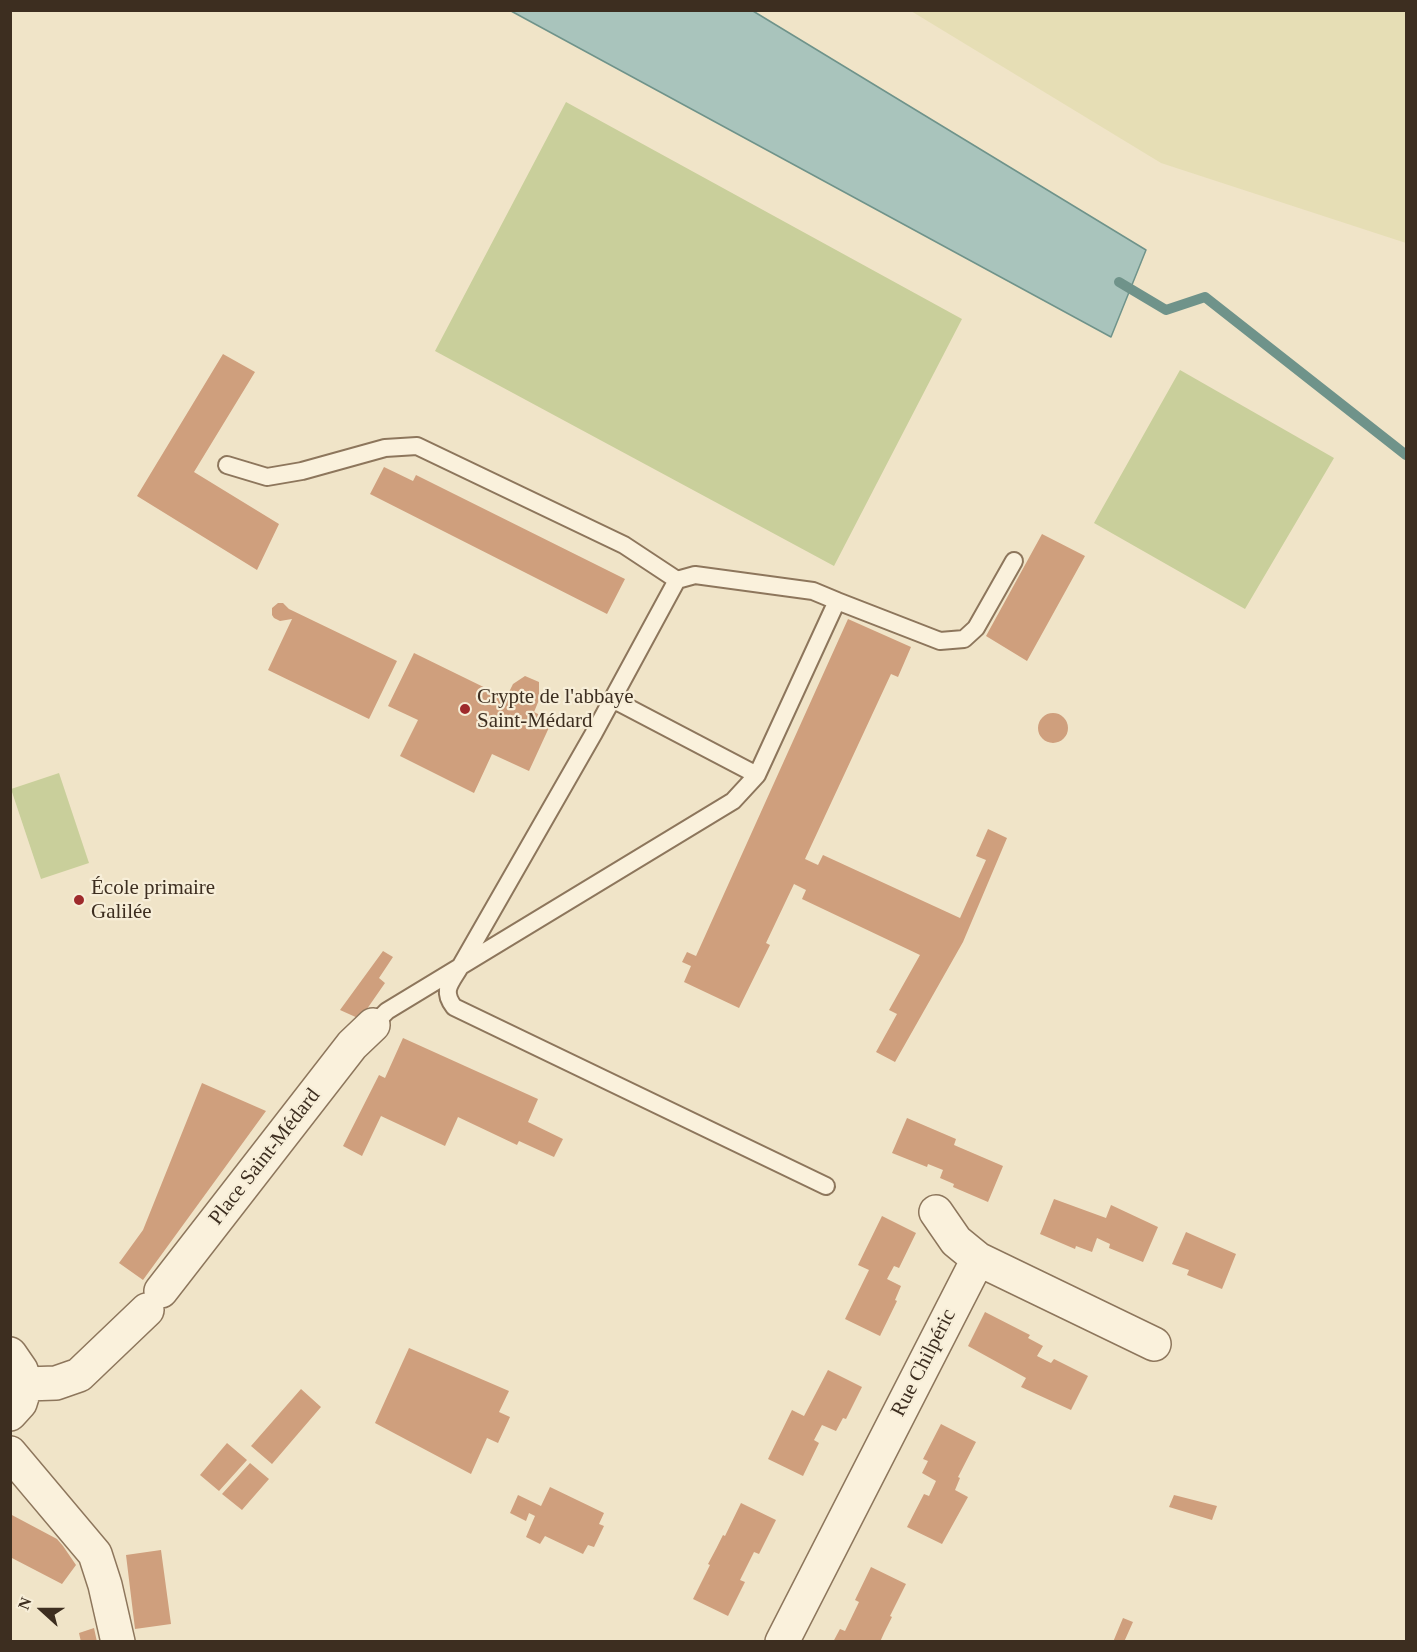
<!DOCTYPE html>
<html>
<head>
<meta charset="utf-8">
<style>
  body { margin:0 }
  #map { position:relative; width:1417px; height:1652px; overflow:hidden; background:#f0e4c8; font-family:Georgia,serif }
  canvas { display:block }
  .frame { position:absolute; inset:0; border:12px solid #3d2e20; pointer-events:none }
  .north { position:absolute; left:12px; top:1580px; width:60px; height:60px; -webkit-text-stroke:4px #f7eed8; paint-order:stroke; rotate:291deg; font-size:16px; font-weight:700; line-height:24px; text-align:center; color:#3d2e20 }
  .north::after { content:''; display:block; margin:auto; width:21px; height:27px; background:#3d2e20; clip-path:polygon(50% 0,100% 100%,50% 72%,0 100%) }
</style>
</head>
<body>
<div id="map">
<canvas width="1417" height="1652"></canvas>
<div class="frame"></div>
<div class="north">N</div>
</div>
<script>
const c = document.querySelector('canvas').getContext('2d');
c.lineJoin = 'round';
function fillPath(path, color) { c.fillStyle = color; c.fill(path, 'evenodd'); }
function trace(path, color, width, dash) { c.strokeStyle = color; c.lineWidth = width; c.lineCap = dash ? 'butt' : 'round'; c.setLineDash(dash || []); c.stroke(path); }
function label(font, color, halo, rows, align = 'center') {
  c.font = font + ' Georgia,serif'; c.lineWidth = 4.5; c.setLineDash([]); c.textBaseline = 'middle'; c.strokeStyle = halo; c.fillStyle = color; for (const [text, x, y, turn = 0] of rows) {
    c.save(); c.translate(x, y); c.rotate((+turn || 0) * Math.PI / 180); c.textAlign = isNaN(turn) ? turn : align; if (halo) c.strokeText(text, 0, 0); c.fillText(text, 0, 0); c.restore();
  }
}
fillPath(new Path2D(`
  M911 11H1406V243L1161 163Z`), '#e6deb5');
fillPath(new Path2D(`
  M566 102 962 319 834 566 435 351Z
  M1180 370 1334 458 1245 609 1094 523Z
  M59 773 89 863 41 879 11 789Z`), '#c9cf9b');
const water = new Path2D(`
  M511 11H753L1146 250 1111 337Z`);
fillPath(water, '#a9c4bc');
trace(water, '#6f938a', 1.5);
trace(new Path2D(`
  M1119 282 1166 310 1205 297 1406 455`), '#6f938a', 10);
fillPath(new Path2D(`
  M223 354 255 372 194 472 279 524 257 570 137 496Z
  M384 467 413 481 416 475 625 579 607 614 370 494Z
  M1042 534 1085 556 1027 661 986 636Z
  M278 603H283L289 609 397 661 369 719 268 670 292 619 280 621 274 618 272 615V608Z
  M848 619 911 647 898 677 891 674 805 859 818 865 823 855 960 918 986 860 976 856 988 829 1007 838 963 942 895 1062 876 1052 897 1014 889 1010 920 955 802 899 806 890 794 884 766 943 770 945 739 1008 684 982 691 966 682 962 687 952 696 956Z
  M414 653 506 698 513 684 525 676 539 682V700L534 712 552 721 529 771 492 754 474 793 400 756 418 720 388 706Z
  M1038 728a15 15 0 1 1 30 0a15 15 0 1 1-30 0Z
  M383 951 393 957 379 978 385 983 360 1019 340 1010Z
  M403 1038 538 1099 528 1122 563 1139 554 1157 519 1141 517 1145 458 1117 445 1146 381 1116 362 1156 343 1146 379 1075 385 1078Z
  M202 1083 266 1111 143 1280 119 1263 143 1230Z
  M907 1118 956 1139 954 1145 1003 1166 988 1202 953 1187 954 1184 940 1178 943 1170 928 1164 927 1167 892 1153Z
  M1054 1199 1106 1218 1111 1205 1158 1227 1143 1262 1109 1248 1110 1244 1097 1238 1092 1252 1076 1246 1075 1249 1040 1234Z
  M882 1216 916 1233 899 1268 894 1266 887 1279 901 1286 895 1300 897 1301 880 1336 845 1319 869 1270 858 1265Z
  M1186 1232 1236 1254 1222 1289 1187 1275 1189 1270 1172 1264Z
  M985 1312 1030 1335 1028 1338 1043 1346 1037 1356 1051 1363 1054 1359 1088 1376 1071 1410 1021 1387 1026 1378 968 1346Z
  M409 1348 509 1391 499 1412 510 1417 498 1443 487 1438 471 1474 375 1423Z
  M828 1370 862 1387 846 1419 843 1418 836 1431 822 1425 814 1440 819 1443 803 1476 768 1459 792 1410 804 1416Z
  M301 1389 321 1407 272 1464 251 1446Z
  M941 1424 976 1442 958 1477 960 1478 955 1490 968 1497 942 1544 907 1527 924 1494 929 1496 936 1481 922 1473 928 1461 923 1459Z
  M227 1443 247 1460 219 1491 200 1475Z
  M250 1463 269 1479 242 1510 222 1494Z
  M550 1487 604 1513 599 1524 604 1526 594 1547 588 1545 583 1554 545 1536 540 1544 526 1537 535 1516 529 1513 526 1521 510 1513 518 1495 541 1506Z
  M1174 1495 1217 1506 1212 1520 1169 1507Z
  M741 1503 776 1520 759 1554 754 1552 740 1580 745 1582 728 1616 693 1599 710 1565 708 1564 716 1549 723 1535 725 1536Z
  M10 1514 57 1539 63 1546 76 1565 62 1584 10 1557Z
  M161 1550 171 1624 135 1629 126 1555Z
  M871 1567 906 1584 890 1616 892 1617 884 1633 880 1642H833L840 1629 845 1631 859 1602 855 1600Z
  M1123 1618 1133 1622 1124 1642H1113Z
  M94 1628 97 1642H81L79 1633Z`), '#cf9f7d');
const lane = new Path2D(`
  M227 465 267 477 302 471 385 448 417 446 624 545 677 580
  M837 601 940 641 964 639 976 628 1014 561
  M612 699 757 775
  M373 1025 387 1011 733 801 757 775 837 601 813 591 695 575 677 580 594 733 460 967C451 983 441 990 454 1007L826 1186`);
const street = new Path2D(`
  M936 1212 956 1241 978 1259
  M161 1291 352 1045 373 1025
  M10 1354 21 1370 26 1384
  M26 1384 56 1383 79 1375 147 1310
  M10 1414 20 1403 26 1384
  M10 1453 95 1554 105 1585 118 1642
  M782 1642 978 1259 1154 1344`);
trace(lane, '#8d765c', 20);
trace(street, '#8d765c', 36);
trace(lane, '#faf1dc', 16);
trace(street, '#faf1dc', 33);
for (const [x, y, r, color] of [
  [465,709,6,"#9e2a2b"],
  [79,900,6,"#9e2a2b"]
]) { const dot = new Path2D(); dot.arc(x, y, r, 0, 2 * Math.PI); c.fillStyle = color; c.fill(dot); trace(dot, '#f7eed8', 2); }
label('21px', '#3d2e20', '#f7eed8', [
  ["Crypte de l'abbaye",477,697],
  ["Saint-Médard",477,721],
  ["École primaire",91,888],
  ["Galilée",91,912]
], 'left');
label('21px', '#3d2e20', '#f7eed8', [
  ["Place Saint-Médard",265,1157,-52],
  ["Rue Chilpéric",924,1363,-63]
]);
</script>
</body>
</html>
